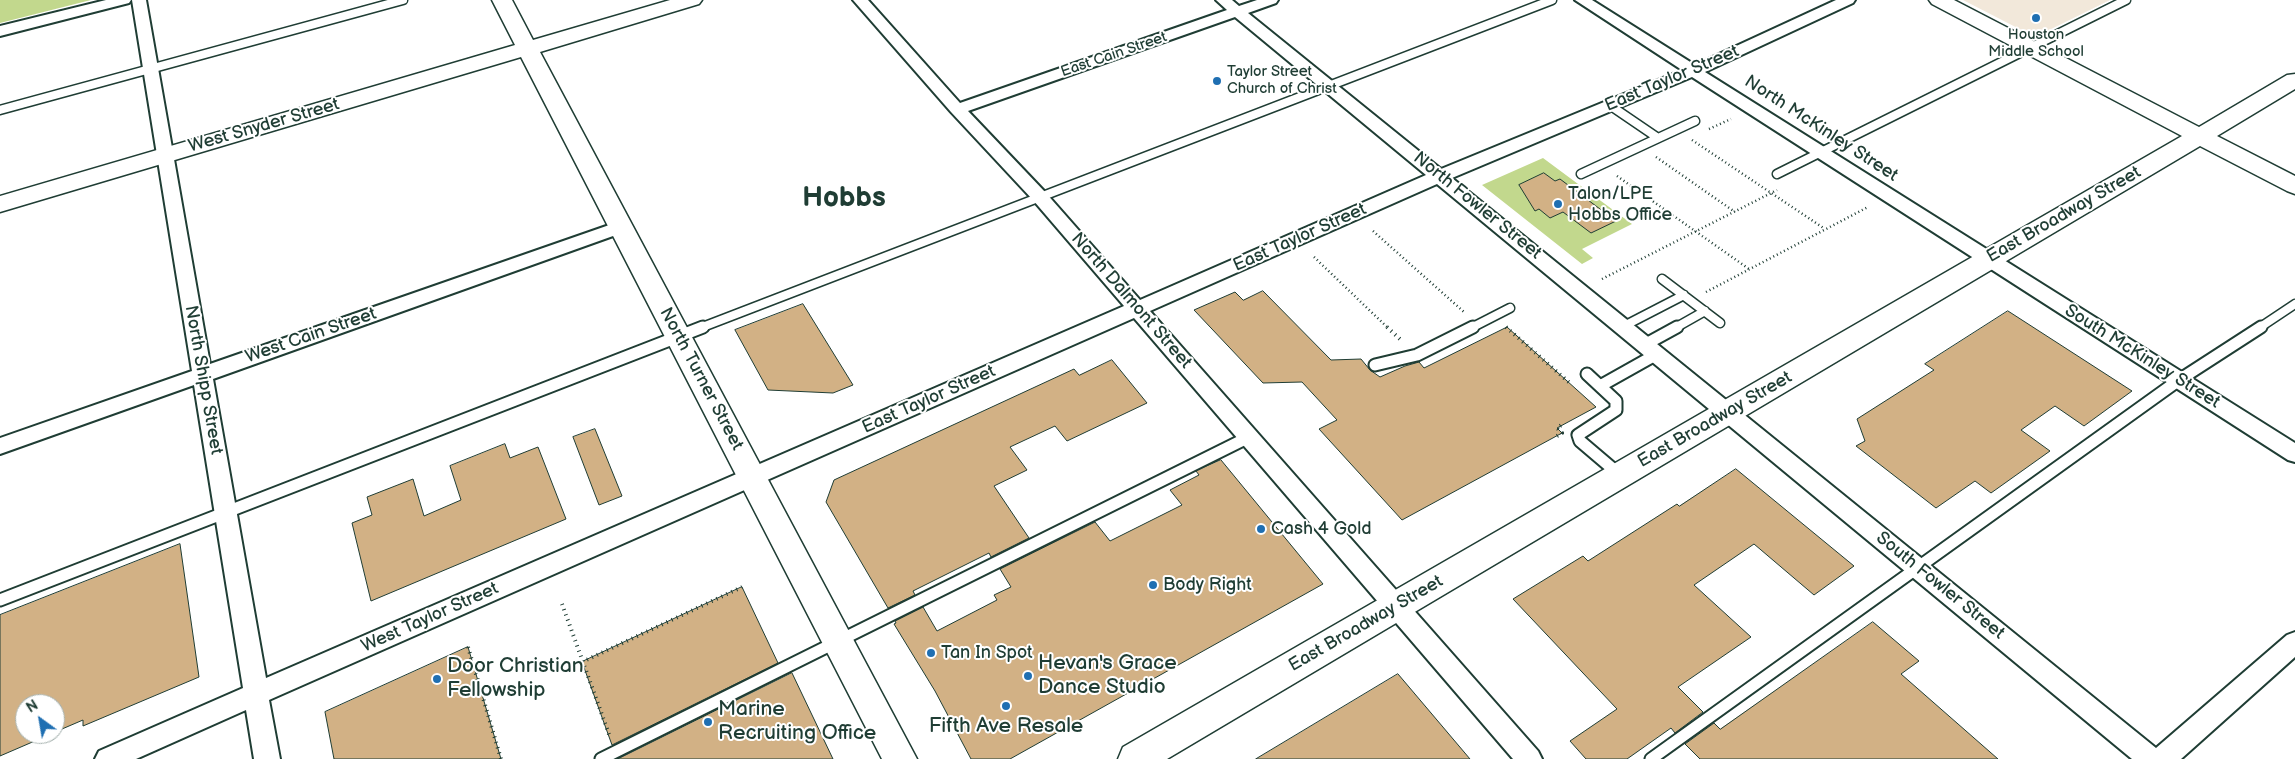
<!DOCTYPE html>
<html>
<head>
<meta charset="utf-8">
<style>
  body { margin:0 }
  #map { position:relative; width:2295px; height:759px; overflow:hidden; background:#fff; font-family:"Balsamiq Sans",sans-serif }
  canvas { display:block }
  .north { position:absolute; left:15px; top:694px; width:50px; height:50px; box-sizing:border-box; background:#fff; border:1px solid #a5b1ae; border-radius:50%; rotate:328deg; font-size:14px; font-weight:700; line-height:20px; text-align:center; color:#1f3d34 }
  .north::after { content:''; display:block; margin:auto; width:18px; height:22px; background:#1f6fb2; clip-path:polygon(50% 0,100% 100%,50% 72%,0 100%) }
</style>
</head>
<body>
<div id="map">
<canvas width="2295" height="759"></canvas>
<div class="north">N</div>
</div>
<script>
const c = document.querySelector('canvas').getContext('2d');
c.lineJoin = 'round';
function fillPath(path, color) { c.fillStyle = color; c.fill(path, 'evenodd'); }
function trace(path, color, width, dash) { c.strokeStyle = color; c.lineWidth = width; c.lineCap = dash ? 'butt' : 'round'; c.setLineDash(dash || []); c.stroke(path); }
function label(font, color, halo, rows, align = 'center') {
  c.font = font + ' "Balsamiq Sans",sans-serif'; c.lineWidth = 4; c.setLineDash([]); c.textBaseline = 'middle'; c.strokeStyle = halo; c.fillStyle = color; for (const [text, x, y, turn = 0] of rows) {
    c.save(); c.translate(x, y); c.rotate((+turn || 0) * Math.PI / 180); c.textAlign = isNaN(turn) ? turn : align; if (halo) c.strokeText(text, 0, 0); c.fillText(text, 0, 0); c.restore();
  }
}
fillPath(new Path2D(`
  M1963 0H2110L2035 37Z`), '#f2e8da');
fillPath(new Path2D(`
  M0 0H91L0 23Z
  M1543 158 1632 224 1582 249 1593 258 1582 264 1482 185Z`), '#c2d88d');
const building = new Path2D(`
  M1544 173 1555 181 1560 179 1616 221 1591 233 1563 212 1550 218 1539 209 1535 211 1519 185Z
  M1263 291 1331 360 1361 359 1370 370 1380 377 1405 366 1419 362 1424 368 1507 327 1596 407 1557 428 1562 433 1402 520 1319 429 1337 420 1302 382 1263 383 1194 310 1235 292 1243 300Z
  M803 304 853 385 833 393 768 390 735 330Z
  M2008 311 2132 391 2084 426 2055 406 2021 430 2050 451 1991 493 1975 481 1936 508 1856 446 1865 441 1857 419 1934 370 1925 364Z
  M1112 360 1147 403 1067 441 1055 426 1010 447 1027 470 994 486 1029 538 991 557 989 553 913 591 915 595 888 608 826 502 834 480 1074 369 1079 375Z
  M595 429 622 496 599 505 573 437Z
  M505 444 510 458 538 447 566 519 371 601 352 523 372 515 367 497 413 479 424 516 461 500 450 466Z
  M1221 460 1323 584 1010 759H971L935 691 894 624 896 623 895 621 923 607 937 631 997 600 994 595 1011 587 1000 569 1095 522 1110 541 1182 505 1170 490 1199 475 1196 471Z
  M1736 469 1854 566 1814 595 1754 544 1694 585 1751 637 1678 687 1703 712 1675 733 1671 728 1627 759H1586L1570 741 1617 709 1513 599 1583 556 1588 561 1677 504 1679 506Z
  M180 544 199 677 83 726V720L55 732V704H25V734H51L0 756V615Z
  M742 587 778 663 612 745 582 662Z
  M1873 622 1919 661 1901 674 1998 759H1700L1685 744 1714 723 1720 729Z
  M468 647 501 759H334L325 712Z
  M792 673 833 759H618Z
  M1398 674 1470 759H1256Z`);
fillPath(building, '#d2b185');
trace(building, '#1f3d34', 1);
const laneFar1 = new Path2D(`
  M1611 106 1658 138
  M0 110 403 0
  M1581 174 1695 121
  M1777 174 2126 0
  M1662 279 1720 323
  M1624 326 1684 295
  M700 328 1552 0
  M1471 328 1510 308
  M1675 328 1705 311
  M2259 328 2295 304`);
const lane = new Path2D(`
  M1646 344 1677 327
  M1375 365 1417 355 1473 327
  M1587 374 1616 401V410L1578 435 1580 441 1620 475
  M1600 386 1657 354
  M0 600 703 327
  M601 759 1249 437
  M1651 759 2179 380 2261 327`);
const street = new Path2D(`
  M106 0H131L129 3 0 36V26Z
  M132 0H146L210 364 615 223 621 221 627 223 630 227 627 231 213 379 266 678 1124 306 1033 200 951 112 853 0H868L960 103 1227 10 1216 0H1232L1239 6 1257 0H1278L1276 3 1248 13 1441 169 1682 70 1575 0H1592L1695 65 1836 0H1855L1853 3 1705 72 2295 443V462L2288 460 1692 77 1452 178 2156 748 2287 635 2295 632V657L2181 759H2132L1437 184 1150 311 1538 751 1542 759H1513L1134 318 269 700 280 759H254L246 710 136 759H95L99 751 243 688 194 385 0 454V438L192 371ZM1235 17 1426 175 1140 300 1045 192 968 111Z`);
const secondary = new Path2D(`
  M492 0H512L533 40 670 0H702L699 4 540 52 917 759H882L521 57 0 212V196L515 45Z
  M1929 0H1954L2199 127 2287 75 2295 74V89L2217 136 2295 176V194L2287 191 2200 146 1167 759H1118L1123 747 2182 136 1932 4Z`);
trace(laneFar1, '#1f3d34', 11);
trace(lane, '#1f3d34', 15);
trace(street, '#1f3d34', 4);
trace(secondary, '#1f3d34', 3);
trace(new Path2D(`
  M1709 129 1731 119
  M1692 140 1825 229
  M1656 157 1735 212
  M1617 176 1749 269
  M1373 231 1464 312
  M1314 257 1388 328
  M1602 279 1777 190
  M1706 292 1868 207`), '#1f3d34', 2.5, [1, 3]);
trace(new Path2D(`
  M1387 327 1402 341
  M1506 327 1572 385
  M1557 436 1562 433 1557 428 1563 424
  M562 604 610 737
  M468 647 501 759
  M582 662 742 587`), '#1f3d34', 4, [1, 4.5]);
trace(laneFar1, '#fff', 8);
trace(lane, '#fff', 11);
fillPath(street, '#fff');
fillPath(secondary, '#fff');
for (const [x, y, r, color] of [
  [2036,18,5,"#1f6fb2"],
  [1217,81,5,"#1f6fb2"],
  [1558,204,5,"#1f6fb2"],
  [1261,529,5,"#1f6fb2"],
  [1153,585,5,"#1f6fb2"],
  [931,653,5,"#1f6fb2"],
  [1028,676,5,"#1f6fb2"],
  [437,679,5,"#1f6fb2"],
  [1006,706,5,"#1f6fb2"],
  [708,722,5,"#1f6fb2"]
]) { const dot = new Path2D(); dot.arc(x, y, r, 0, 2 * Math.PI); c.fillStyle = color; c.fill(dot); trace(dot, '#fff', 2); }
label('15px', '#1f3d34', '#fff', [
  ["Houston",2036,35],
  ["Middle School",2036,52],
  ["Taylor Street",1227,72,"left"],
  ["Church of Christ",1227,89,"left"]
]);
label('15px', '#1f3d34', '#fff', [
  ["East Cain Street",1114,55,-19]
]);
label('18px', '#1f3d34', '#fff', [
  ["East Taylor Street",1672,79,-23],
  ["West Snyder Street",264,126,-16],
  ["North McKinley Street",1821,129,33],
  ["North Fowler Street",1477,206,39],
  ["East Broadway Street",2064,215,-30],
  ["East Taylor Street",1300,238,-24],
  ["North Dalmont Street",1131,301,49],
  ["West Cain Street",311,336,-19],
  ["South McKinley Street",2142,357,32],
  ["North Turner Street",701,379,62],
  ["North Shipp Street",203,380,80],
  ["East Taylor Street",929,400,-24],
  ["East Broadway Street",1715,420,-30],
  ["South Fowler Street",1940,586,39],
  ["West Taylor Street",430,618,-24],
  ["East Broadway Street",1366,624,-30]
]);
label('18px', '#1f3d34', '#fff', [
  ["Talon/LPE",1568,194],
  ["Hobbs Office",1568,215],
  ["Cash 4 Gold",1271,529],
  ["Body Right",1163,585],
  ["Tan In Spot",941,653]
], 'left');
label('21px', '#1f3d34', '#fff', [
  ["Hevan's Grace",1038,664],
  ["Dance Studio",1038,688],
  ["Door Christian",447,667],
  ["Fellowship",447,691],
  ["Marine",718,710],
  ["Recruiting Office",718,734],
  ["Fifth Ave Resale",1006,727,"center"]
], 'left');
label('bold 28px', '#1f3d34', '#fff', [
  ["Hobbs",844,199]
]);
</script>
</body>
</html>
